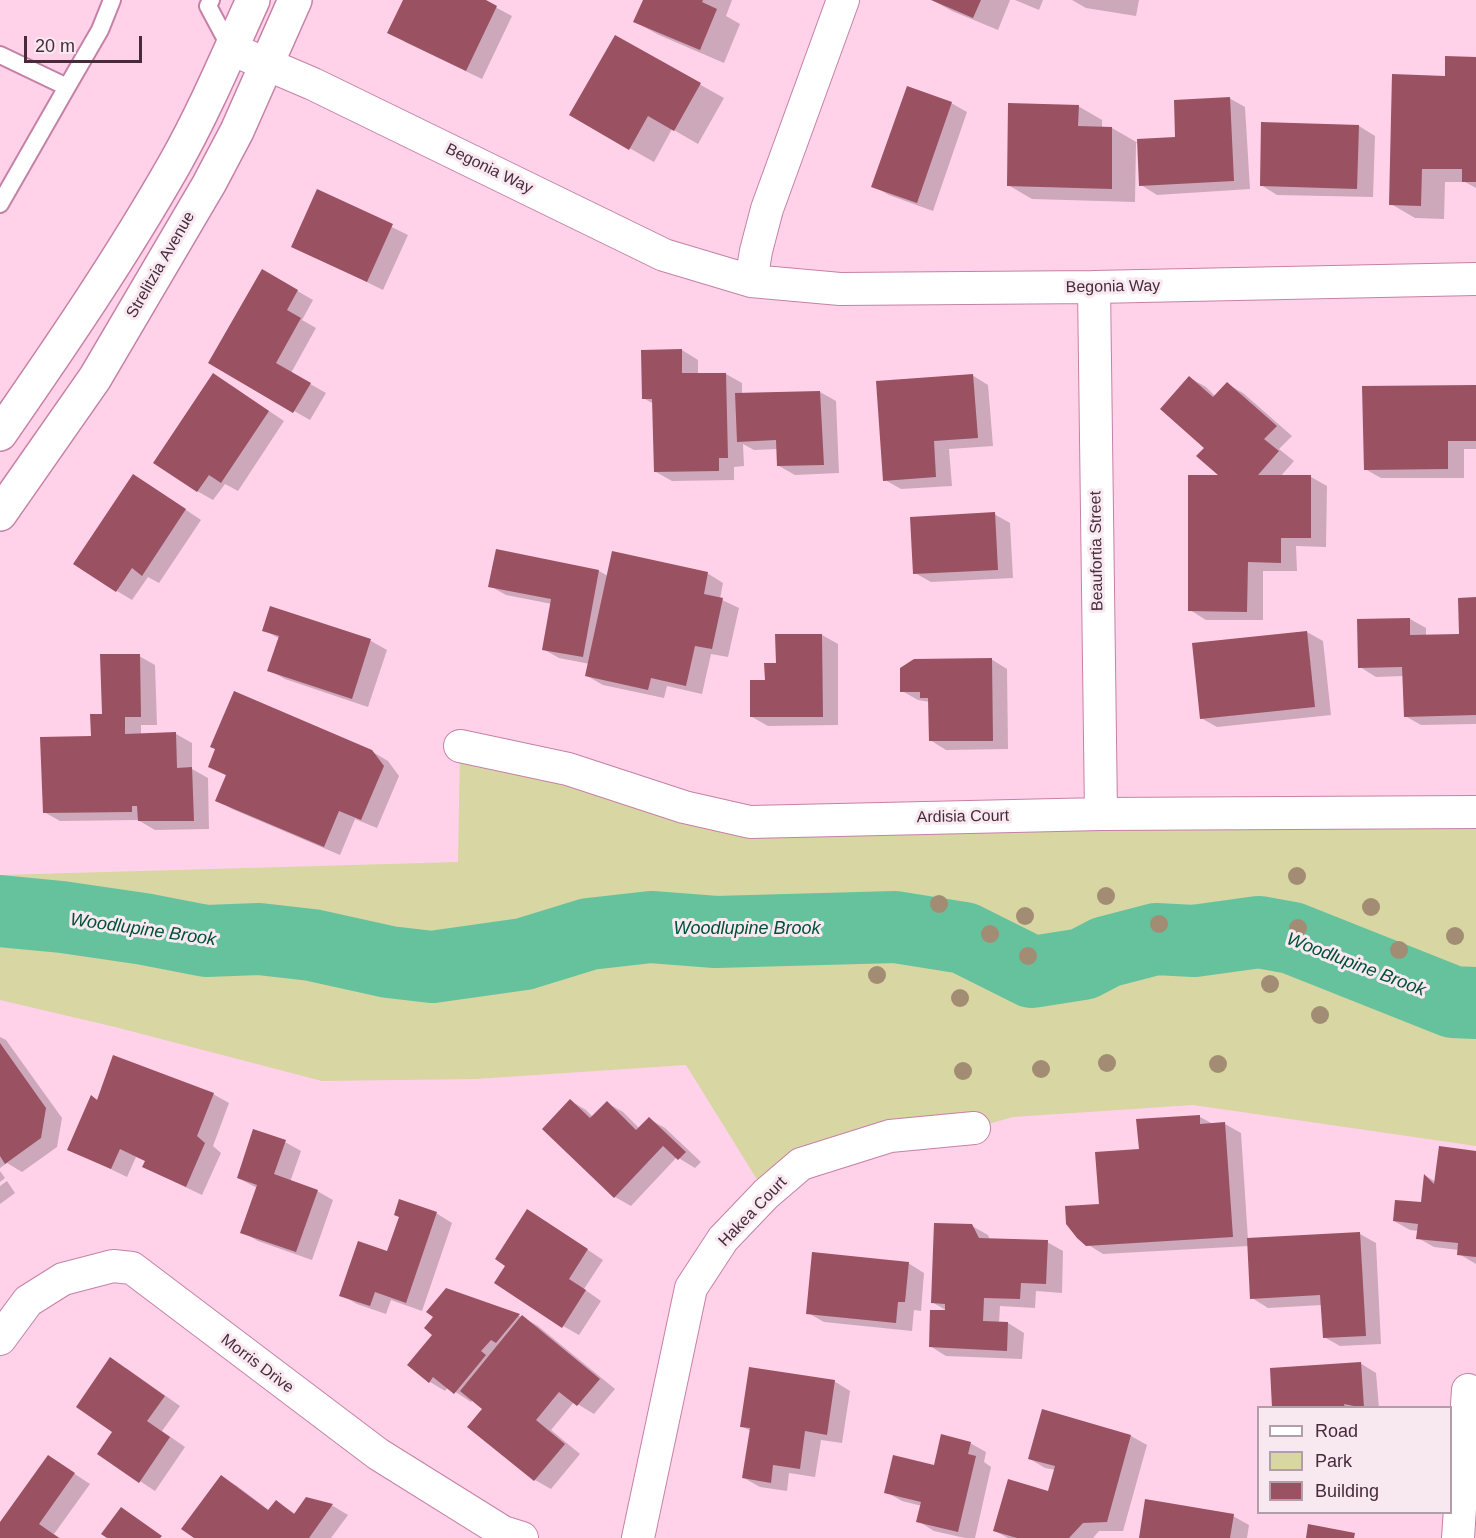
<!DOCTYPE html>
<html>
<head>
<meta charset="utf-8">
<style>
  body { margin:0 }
  #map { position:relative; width:1476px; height:1538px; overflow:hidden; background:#ffd2e9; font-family:Helvetica,sans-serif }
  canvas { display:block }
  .legend { position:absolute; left:1257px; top:1406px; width:195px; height:108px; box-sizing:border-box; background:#f8e9f1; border:2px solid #b29da8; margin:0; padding:8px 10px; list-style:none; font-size:18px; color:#482b3b }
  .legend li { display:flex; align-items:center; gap:12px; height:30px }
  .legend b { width:30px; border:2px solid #b29da8 }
  .scale { position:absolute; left:24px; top:36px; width:118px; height:27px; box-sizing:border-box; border:3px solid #482b3b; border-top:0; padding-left:8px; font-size:18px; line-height:21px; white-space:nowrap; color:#482b3b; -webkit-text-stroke:4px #f8e9f1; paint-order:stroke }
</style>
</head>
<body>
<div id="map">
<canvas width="1476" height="1538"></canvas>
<ul class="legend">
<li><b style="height:8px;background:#fff"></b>Road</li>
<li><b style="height:16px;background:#d8d6a3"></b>Park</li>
<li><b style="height:16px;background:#9a5162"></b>Building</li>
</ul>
<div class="scale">20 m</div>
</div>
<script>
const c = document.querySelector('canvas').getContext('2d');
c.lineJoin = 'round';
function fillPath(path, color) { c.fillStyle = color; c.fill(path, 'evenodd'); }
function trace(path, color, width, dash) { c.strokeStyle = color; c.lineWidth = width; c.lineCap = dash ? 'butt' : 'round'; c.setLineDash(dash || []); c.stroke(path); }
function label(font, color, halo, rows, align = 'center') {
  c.font = font + ' Helvetica,sans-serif'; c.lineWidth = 6; c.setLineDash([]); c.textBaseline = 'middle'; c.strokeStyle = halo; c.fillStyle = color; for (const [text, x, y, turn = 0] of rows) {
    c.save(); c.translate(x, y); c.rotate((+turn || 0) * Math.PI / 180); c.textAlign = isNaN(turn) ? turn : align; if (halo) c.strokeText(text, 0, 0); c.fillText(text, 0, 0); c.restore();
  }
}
fillPath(new Path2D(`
  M460 746 750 822 1476 812V1146L1193 1105 1013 1117 974 1128 890 1136 766 1194 686 1065 476 1079 322 1081 115 1027 0 1000V875L458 862Z`), '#d8d6a3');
fillPath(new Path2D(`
  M405 0H482L512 16 482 79 405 42Z
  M644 0H732L726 16 740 24 724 63 659 35 635 22Z
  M932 0H1010L998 30 952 11Z
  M1015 0H1043L1039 10Z
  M1072 0H1139L1136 16 1086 8Z
  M615 37 724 98 698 144 672 129 654 162 571 115Z
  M1476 59V188L1465 182H1445L1444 219 1415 218 1391 204 1446 78Z
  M1229 98 1245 107 1250 189 1157 195 1141 185 1177 138Z
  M951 103 967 112 933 211 889 195 873 186Z
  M1078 106 1102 120V128H1112L1138 143H1136L1135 202 1032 199 1008 185Z
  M1359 126 1375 136 1373 197 1277 195 1261 185Z
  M318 191 408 235 383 290 293 246Z
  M263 271 313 300 302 320 316 328 291 373 326 393 310 420 210 363Z
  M682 350 698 360V374H726L742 383V395L820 392 836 401 839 473 795 475 779 466 778 449 754 450 743 444 744 466 734 467V480L672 481 656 472 654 404 643 398Z
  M972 375 988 385 993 446 949 449 952 486 901 489 885 480Z
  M1190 378 1206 387 1216 397 1227 384 1243 393 1292 436 1279 449 1294 461 1280 477H1311L1327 486 1326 547 1296 546 1297 571H1263V620H1206L1190 610 1222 477 1206 448Z
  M229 384 284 421 238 491 225 484 213 500 197 491Z
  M1476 386V449H1464V478H1381L1365 469Z
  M149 485 201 520 159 583 148 577 132 600 117 591Z
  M994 514 1010 523 1013 578 931 582 915 573Z
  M497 551 599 571 608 576 707 573 723 583 720 599 739 608 728 657 711 654 702 694 667 686 664 698 603 685 587 676 590 664 559 658 543 649 552 604 506 595 490 586Z
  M1476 599V724L1421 725 1405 716 1404 676 1376 677 1360 667 1410 619 1426 628V636H1460Z
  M271 608 371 641 387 650 368 707 285 679 269 670 280 639 264 630Z
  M1307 632 1323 641 1331 715 1217 727 1201 718Z
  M822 635 838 644V725L768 726 752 717 766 681 777 664Z
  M139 656 155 665 157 725H141V735L176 734 192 743V769L208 778 209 829 155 830 138 820 60 821 44 812 92 737Z
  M991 659 1007 669 1008 749 946 750 930 740V702L918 700 902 691Z
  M371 751 388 761 399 776 377 828 355 819 340 855 232 809 217 800 227 776 210 767Z
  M0 1037 6 1040 62 1118 57 1147 22 1172 7 1163 0 1168Z
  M213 1094 229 1103 213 1146 221 1153 202 1195 160 1175 144 1166 146 1161 136 1157 127 1177 69 1149 92 1097 98 1100Z
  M571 1101 586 1110 593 1117 607 1103 623 1112 640 1129 649 1119 665 1128 701 1162 695 1168 677 1157 631 1206 615 1197Z
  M1200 1117 1213 1124H1225L1241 1133 1248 1240 1360 1234 1376 1243 1381 1344 1340 1346 1324 1337 1322 1305 1268 1308 1252 1298 1249 1246 1103 1254 1087 1244 1100 1205 1140 1151Z
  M285 1142 301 1151 290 1182 317 1191 333 1200 312 1260 258 1241 242 1232 257 1188 238 1178Z
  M1476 1152V1264L1459 1254V1250L1434 1247 1418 1238 1419 1231 1410 1230 1394 1221 1423 1204 1426 1176 1436 1182Z
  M0 1171 5 1178 0 1182Z
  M7 1181 15 1193 0 1204V1186Z
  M436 1213 452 1223 422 1311 391 1300 386 1314 357 1304 341 1295Z
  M543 1220 603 1260 584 1289 601 1301 579 1335 563 1326Z
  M972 1226 988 1235 990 1240 1047 1242 1063 1251 1062 1293 1036 1291 1035 1308 1000 1306 999 1323H1008L1024 1333 1022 1359 946 1356 930 1346 949 1312 932 1302Z
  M908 1263 924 1273 921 1311 914 1310 912 1331 824 1322 808 1313Z
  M446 1289 522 1317 538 1326 615 1389 594 1414 574 1402 551 1430 580 1454 551 1489 535 1480 469 1426 484 1409 473 1400 471 1402 448 1387 445 1391 430 1382 435 1317Z
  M1360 1363 1376 1373 1379 1408H1274Z
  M126 1368 180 1406 162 1431 185 1447 155 1491 99 1454 114 1432Z
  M834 1381 850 1391 842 1443 821 1440 815 1477 789 1473 787 1491 760 1487 744 1478 751 1431 741 1426Z
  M1043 1411 1131 1436 1147 1445 1123 1531H1099L1093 1538H1008L995 1531 1049 1493 1056 1470 1045 1468 1030 1459Z
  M970 1443 986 1452 984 1462 991 1467 975 1538H965L934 1531 918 1521 922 1506 902 1501 886 1492 935 1467Z
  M49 1457 90 1484 54 1534 60 1538H0V1525Z
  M222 1477 237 1486 270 1511 276 1502 296 1514 307 1499 333 1506 348 1515 331 1538H196Z
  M1233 1516 1249 1525 1247 1538H1140Z`), '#0003');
trace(new Path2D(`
  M0 911 62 917 144 929 206 941 259 939 312 945 389 962 432 967 524 954 589 934 651 927 716 932 895 927 964 938 1032 972 1083 964 1106 952 1156 939 1194 941 1259 932 1292 938 1453 1002 1476 1003`), '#65c29d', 72);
fillPath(new Path2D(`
  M403 0H486L497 6 466 71 387 33Z
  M643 0H703L702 2 717 9 700 50 633 22Z
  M931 0H981L973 18Z
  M615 35 701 83 674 131 648 116 629 150 569 115Z
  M1445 56 1476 57V182H1462V169H1422L1421 206 1389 205 1392 74 1445 76Z
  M907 86 952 102 917 203 871 187Z
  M1230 97 1234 181 1139 186 1137 139 1175 137 1174 100Z
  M1008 103 1079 105 1078 126 1112 127V189L1007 186Z
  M1261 122 1359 125 1357 189 1260 186Z
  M317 189 393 224 367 282 291 247Z
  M262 269 298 290 287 310 301 318 276 363 311 383 293 413 208 363Z
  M682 349V373H726L728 458H719V471L654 472 652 399H642L641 350Z
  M213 373 269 411 221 483 209 475 197 492 153 463Z
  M973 374 978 438 934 441 936 477 883 481 876 381Z
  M1189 376 1213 397 1227 382 1277 426 1264 439 1279 451 1258 475H1311V538H1281V563L1248 562 1247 612 1188 611V475H1218L1196 456 1204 448 1160 409Z
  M1476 385V441H1448V469L1364 470 1362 386Z
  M820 391 824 465 777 466 776 440 737 442 735 393Z
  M133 474 186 509 142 576 132 568 116 592 73 564Z
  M995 512 998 570 913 574 910 517Z
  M496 549 599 570 583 657 542 650 551 599 488 587Z
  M612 551 708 572 704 594 723 598 712 649 695 646 686 686 651 678 648 690 585 676Z
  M1476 597V715L1404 717 1402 667 1358 668 1357 619 1410 618V635L1459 634 1458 598Z
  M270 606 371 639 352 699 267 671 279 636 262 631Z
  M1307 631 1315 707 1200 719 1192 643Z
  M775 634H822L823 717H750V680H765L764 663H776Z
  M100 654H140L141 717H125V734L176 732 177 768 192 767 194 821H138L137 806H132V812L43 813 40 737 91 736 90 714H102Z
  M992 658 993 741H929L928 698H920V692H900V668L914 659Z
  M234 691 372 750 384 766 361 820 339 811 324 847 215 801 226 775 208 767 215 749 210 747Z
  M0 1043 46 1108 41 1138 5 1164 0 1156Z
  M113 1055 214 1093 197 1136 205 1143 186 1187 142 1167 145 1161 120 1149 111 1169 67 1150 91 1095 97 1100Z
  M570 1099 590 1118 607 1101 636 1130 649 1117 686 1152 678 1160 663 1146 614 1198 542 1129Z
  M1200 1115V1124L1225 1122 1233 1237 1086 1246 1077 1238 1066 1224 1065 1206 1099 1204 1095 1152 1139 1149 1136 1119Z
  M253 1129 286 1140 274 1174 318 1190 296 1252 240 1233 257 1185 237 1178Z
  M1439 1146 1476 1151V1257L1457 1255 1458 1243 1416 1239 1418 1224 1393 1221 1395 1200 1421 1202 1424 1174 1434 1184Z
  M399 1199 437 1212 406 1303 375 1292 370 1306 339 1296 358 1241 387 1251 399 1217 394 1215Z
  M527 1209 588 1249 569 1279 586 1290 562 1328 494 1283 505 1266 495 1259Z
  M934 1223 972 1224 979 1238 1048 1240 1046 1284 1021 1283 1020 1299 984 1298 983 1321 1008 1322 1007 1351 929 1347 930 1310H945V1304L931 1303Z
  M1360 1232 1366 1336 1323 1338 1320 1295 1250 1299 1247 1238Z
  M812 1252 909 1262 905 1302H898L896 1323 806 1314Z
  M446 1288 520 1314 496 1343 491 1340 481 1351 486 1355 454 1394 433 1377 429 1383 407 1365 432 1335 424 1328 433 1317 426 1312Z
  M522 1315 600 1379 577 1406 559 1392 536 1420 565 1444 534 1481 467 1427 482 1409 460 1391Z
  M110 1357 165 1396 147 1421 170 1437 139 1483 97 1454 112 1432 76 1407Z
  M1361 1362 1364 1408 1344 1404 1345 1408H1272L1270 1368Z
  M749 1367 835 1380 827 1435 805 1431 800 1469 773 1465 771 1483 742 1478 750 1428 740 1427Z
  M1042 1409 1131 1435 1107 1522 1083 1523 1069 1538H1017L993 1531 1008 1479 1048 1491 1055 1466 1028 1459Z
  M941 1434 971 1442 968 1454 976 1456 958 1532 916 1522 921 1502 884 1493 893 1455 934 1465Z
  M48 1455 75 1473 39 1524 59 1538H0V1522Z
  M221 1475 268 1510 276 1500 294 1514 306 1497 333 1504 309 1538H194L181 1529Z
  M1145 1499 1234 1514 1230 1538H1139Z
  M121 1507 162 1536 160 1538H107L101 1534Z
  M1308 1524 1355 1533 1354 1538H1306Z`), '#9a5162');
const service = new Path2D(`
  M211 0 208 6 231 49
  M0 55 67 87 0 204
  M67 87 100 30 112 0`);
const minor = new Path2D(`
  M231 49 313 84 664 255 751 281 840 289 1094 287 1476 279
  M751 281 756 251 767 209 843 0
  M1094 287 1101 814
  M460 746 568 769 684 807 750 822 1101 814 1476 812
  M0 1339 28 1301 63 1279 113 1266 132 1268 378 1454 503 1532 522 1538
  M638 1538 691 1288 723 1239 766 1194 801 1164 890 1136 974 1128
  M1458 1538 1468 1390`);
const tertiary = new Path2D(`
  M0 434C61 346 121 258 174 165 204 112 228 55 253 0
  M0 514 95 378 209 184 237 131 295 0`);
trace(service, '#c581a6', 20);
trace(minor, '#c581a6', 34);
trace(tertiary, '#c581a6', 36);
trace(service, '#fff', 16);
trace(minor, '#fff', 32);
trace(tertiary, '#fff', 33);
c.fillStyle = '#a28c74';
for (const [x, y] of [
  [1297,876],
  [1106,896],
  [939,904],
  [1371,907],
  [1025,916],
  [1159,924],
  [1298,928],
  [990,934],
  [1455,936],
  [1399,950],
  [1028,956],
  [877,975],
  [1270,984],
  [960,998],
  [1320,1015],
  [1107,1063],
  [1218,1064],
  [1041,1069],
  [963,1071]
]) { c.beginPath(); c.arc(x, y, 9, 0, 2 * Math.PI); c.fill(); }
label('16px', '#482b3b', '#f8e9f1', [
  ["Begonia Way",489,169,26],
  ["Strelitzia Avenue",161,265,-60],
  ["Begonia Way",1113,287,-1],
  ["Beaufortia Street",1097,551,-91],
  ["Ardisia Court",963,817,-1],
  ["Hakea Court",753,1212,-46],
  ["Morris Drive",257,1364,37]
]);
label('italic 18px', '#005039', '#f8e9f1', [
  ["Woodlupine Brook",747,929],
  ["Woodlupine Brook",143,930,8],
  ["Woodlupine Brook",1356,965,21]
]);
</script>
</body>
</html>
